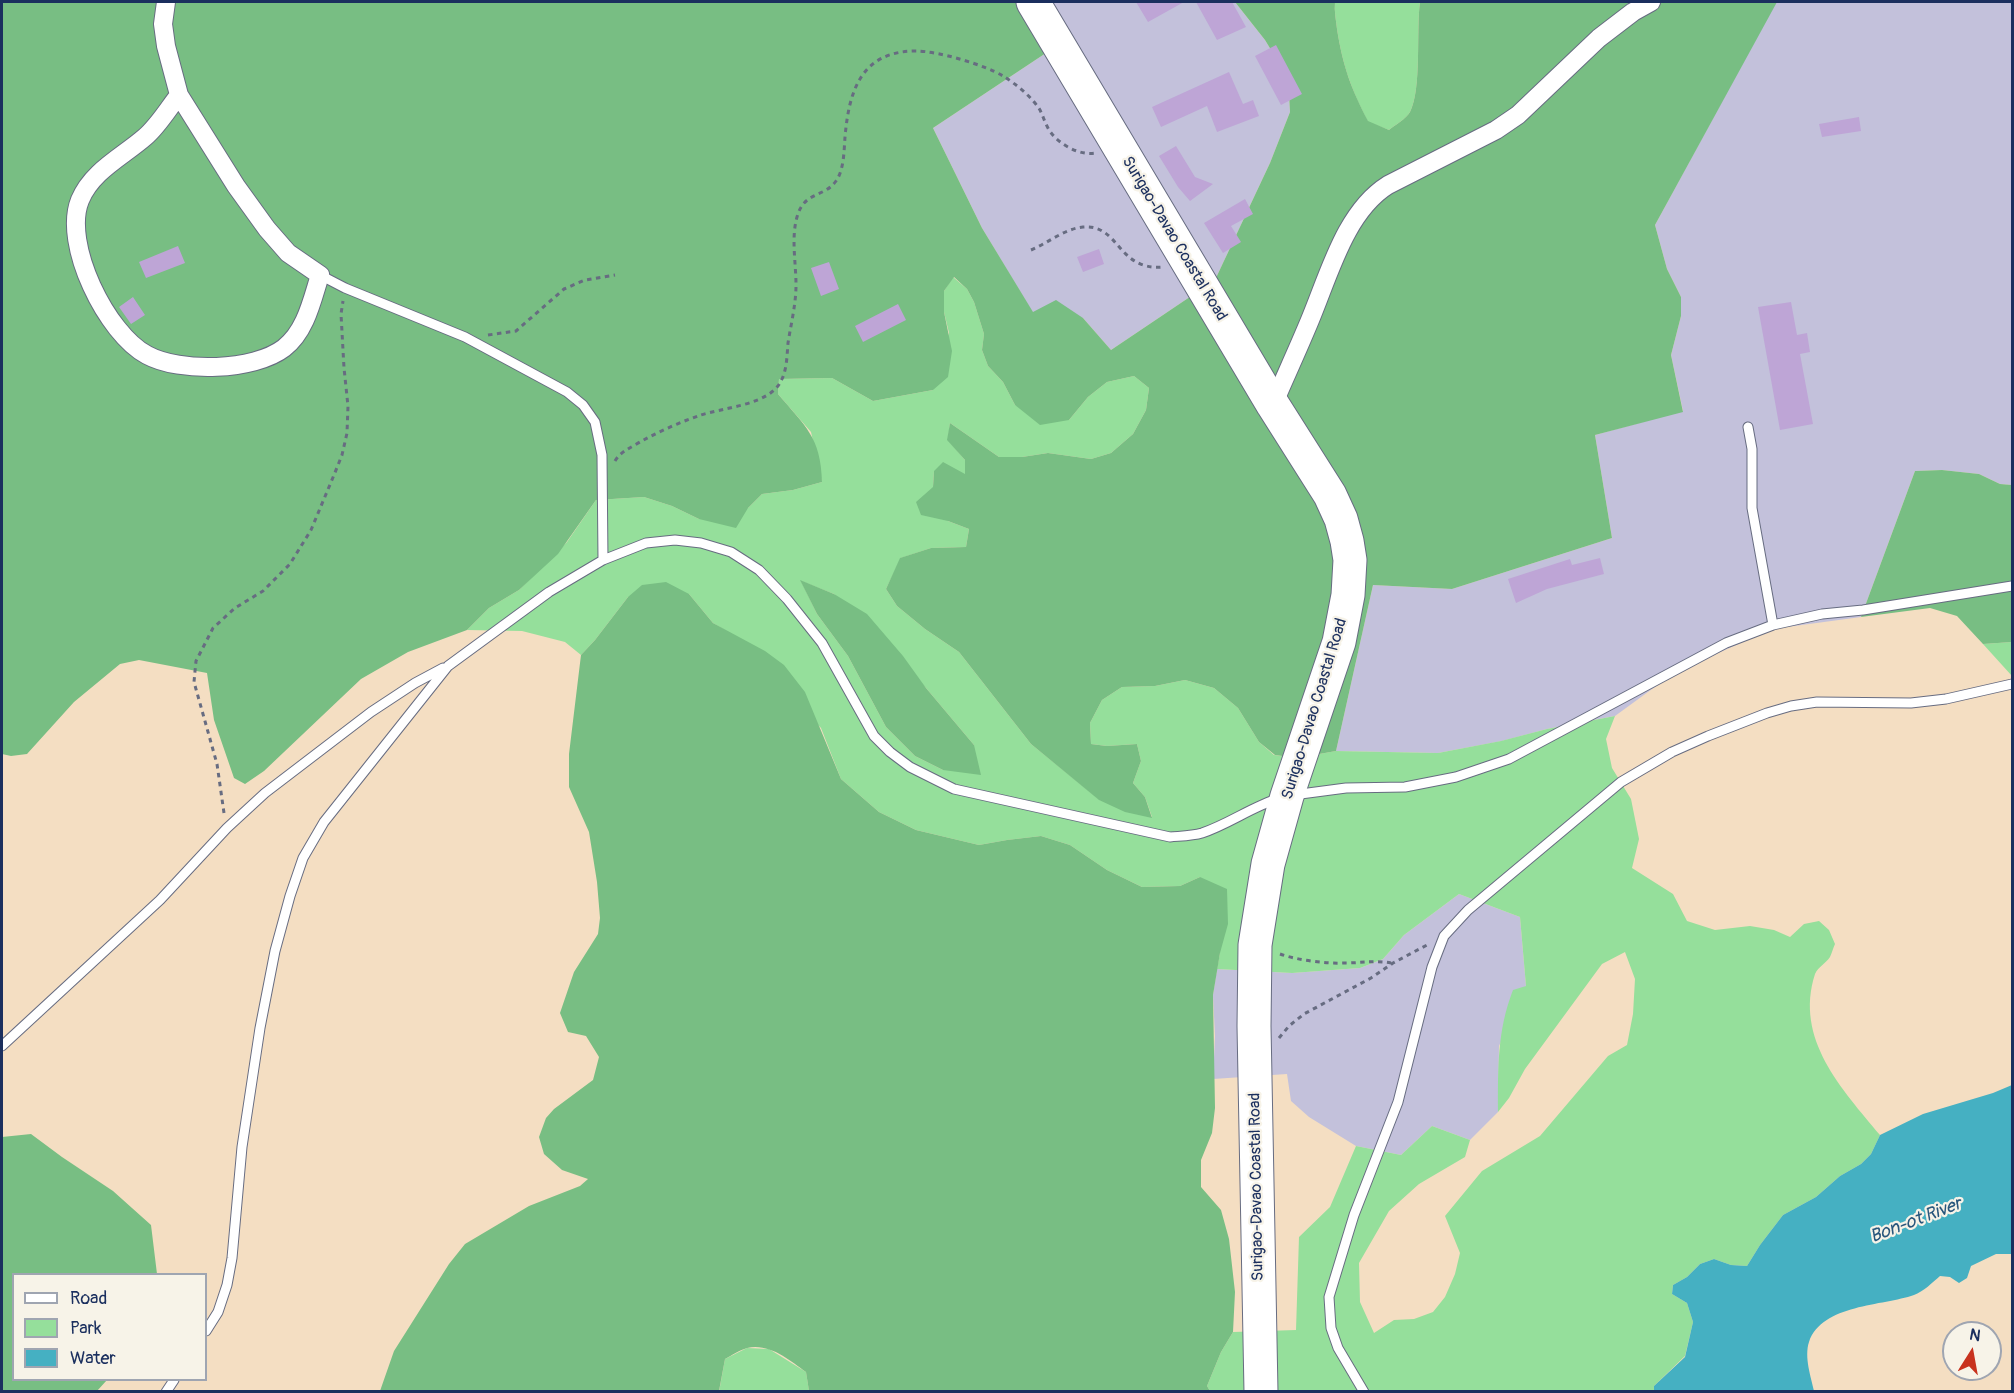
<!DOCTYPE html>
<html>
<head>
<meta charset="utf-8">
<style>
  body { margin:0 }
  #map { position:relative; width:2014px; height:1393px; overflow:hidden; background:#f4dec2; font-family:Pangolin,sans-serif }
  canvas { display:block }
  .frame { position:absolute; inset:0; border:3px solid #1b2f5e; pointer-events:none }
  .legend { position:absolute; left:12px; top:1273px; width:195px; height:108px; box-sizing:border-box; background:#f7f3e8; border:2px solid #9fa5b1; margin:0; padding:8px 10px; list-style:none; font-size:18px; color:#1b2f5e }
  .legend li { display:flex; align-items:center; gap:12px; height:30px }
  .legend b { width:30px; border:2px solid #9fa5b1 }
  .north { position:absolute; left:1942px; top:1321px; width:60px; height:60px; box-sizing:border-box; background:#f7f3e8; border:2px solid #9fa5b1; border-radius:50%; rotate:11deg; font-size:16px; font-weight:700; line-height:24px; text-align:center; color:#1b2f5e }
  .north::after { content:''; display:block; margin:auto; width:21px; height:27px; background:#c8321e; clip-path:polygon(50% 0,100% 100%,50% 72%,0 100%) }
</style>
</head>
<body>
<div id="map">
<canvas width="2014" height="1393"></canvas>
<div class="frame"></div>
<ul class="legend">
<li><b style="height:8px;background:#fff"></b>Road</li>
<li><b style="height:16px;background:#95df9b"></b>Park</li>
<li><b style="height:16px;background:#45b0c2"></b>Water</li>
</ul>
<div class="north">N</div>
</div>
<script>
const c = document.querySelector('canvas').getContext('2d');
c.lineJoin = 'round';
function fillPath(path, color) { c.fillStyle = color; c.fill(path, 'evenodd'); }
function trace(path, color, width, dash) { c.strokeStyle = color; c.lineWidth = width; c.lineCap = dash ? 'butt' : 'round'; c.setLineDash(dash || []); c.stroke(path); }
function label(font, color, halo, rows, align = 'center') {
  c.font = font + ' Pangolin,sans-serif'; c.lineWidth = 4.5; c.setLineDash([]); c.textBaseline = 'middle'; c.strokeStyle = halo; c.fillStyle = color; for (const [text, x, y, turn = 0] of rows) {
    c.save(); c.translate(x, y); c.rotate((+turn || 0) * Math.PI / 180); c.textAlign = isNaN(turn) ? turn : align; if (halo) c.strokeText(text, 0, 0); c.fillText(text, 0, 0); c.restore();
  }
}
fillPath(new Path2D(`
  M1024 2H1235L1265 40 1288 78 1290 112 1270 163 1215 280 1111 350 1083 318 1033 313 982 228 933 128 1052 49Z
  M1776 2H2012V485L2000 484 1979 474 1942 470 1915 471 1861 617 1772 629 1716 654 1659 684 1615 716 1547 729 1502 741 1438 753 1336 751 1373 585 1452 589 1612 538 1595 435 1683 411 1671 355 1681 316V297L1667 269 1655 225Z
  M1459 894 1520 917 1526 986 1499 1046 1498 1112 1470 1140 1432 1126 1401 1155 1356 1146 1309 1117 1291 1101 1287 1074 1213 1079 1215 1036 1213 995 1217 969 1292 973 1360 968 1383 959 1404 935Z`), '#c3c1db');
fillPath(new Path2D(`
  M1335 2H1420C1416 30 1422 89 1410 112 1406 119 1395 125 1389 130L1368 122C1351 88 1343 67 1337 29 1336 20 1334 11 1335 2Z
  M953 277 967 289 974 302 984 334 982 350 988 366 1003 382 1015 405 1069 420 1088 397 1107 382 1134 376 1149 388 1146 410 1133 434 1111 453 1091 459 1048 453 1022 457H999L950 423 948 440 965 460V475L934 471 933 487 948 521 969 529 966 547 931 548 901 558 886 589 897 606 925 629 959 652 1031 744 1100 800 1152 817 1145 797 1133 783 1141 761 1137 744 1107 746 1091 744 1090 723 1102 700 1122 687 1155 686 1185 680 1214 688 1238 708 1259 742 1274 755 1297 758 1336 751 1438 753 1501 741 1547 729 1615 716 1606 739 1612 768 1631 799 1639 839 1632 868 1673 894 1687 921 1715 930 1750 926 1774 930 1790 937 1804 924 1819 921 1829 930 1835 944C1833 948 1832 953 1830 957 1826 963 1818 967 1815 974 1794 1039 1842 1089 1880 1135L1871 1154 1861 1164 1840 1176 1816 1197 1783 1215 1760 1245 1747 1266 1731 1265 1714 1259 1700 1264 1687 1277 1673 1285 1672 1294 1687 1303 1693 1322 1685 1356 1654 1386V1391H1210L1207 1386 1221 1352 1233 1332 1296 1330 1299 1237 1330 1207 1356 1146 1401 1155 1432 1126 1470 1140 1465 1157 1419 1184 1389 1211 1359 1263 1360 1302 1374 1333 1394 1320 1414 1319 1433 1312 1445 1297 1455 1274 1460 1253 1445 1216 1482 1171 1540 1136 1608 1056 1627 1045 1633 1014 1635 979 1625 952 1602 964 1525 1069 1509 1098 1498 1112C1498 1069 1497 1031 1513 990L1526 986 1520 917 1459 894 1404 935 1383 959 1360 968 1292 973 1217 969 1220 953 1200 877 1180 886 1142 887 1107 870 1070 845 1041 836 1007 840 979 845 916 830 879 812 841 779 821 728 738 638 713 623 689 594 628 597 595 640 581 655 565 642 522 631 467 630 489 608 519 590 567 542 596 500 644 497 672 506 699 519 748 508 762 494 793 490 822 482 811 432 778 394 779 379 832 378 873 401 933 390 949 333 944 312V291ZM801 581 834 594 926 688 974 745 943 770 915 756 886 727 848 656 817 614Z
  M2012 642V676L1983 644Z
  M747 1348 769 1349 806 1372 809 1391 719 1392 725 1359Z`), '#95df9b');
fillPath(new Path2D(`
  M2 2H1024L1052 49 933 128 982 228 1033 312 1056 300 1083 318 1111 350 1215 280 1270 163 1290 112 1288 78 1265 40 1235 2H1335C1334 11 1336 20 1337 29 1343 67 1351 88 1368 121L1389 130C1395 125 1406 119 1410 112 1422 89 1416 30 1420 2H1777L1655 225 1667 269 1681 297V316L1671 355 1683 412 1595 435 1612 538 1452 589 1373 585 1336 751 1297 758 1275 755 1259 742 1238 708 1214 688 1185 680 1155 686 1122 687 1102 700 1090 723 1091 744 1107 746 1137 744 1141 761 1133 783 1145 797 1152 818 1125 812 1099 800 1031 744 959 652 925 629 897 606 886 589 900 558 931 548 966 547 969 529 948 521 921 515 916 502 933 487 934 471 943 462 965 474V460L947 440 950 423 999 457H1022L1048 453 1091 459 1111 453 1133 434 1146 410 1149 388 1134 376 1107 382 1088 397 1069 420 1040 425 1015 405 1003 382 988 366 982 350 984 334 974 302 967 289 954 277 944 291V312L952 351 948 377 933 390 873 401 832 378 779 379 778 394C805 426 821 437 822 482L793 490 762 494 748 508 736 528 699 519 672 506 644 497 596 500 558 554 519 590 489 608 467 630 408 652 361 679 264 771 245 784 234 778 214 720 207 673 139 660 120 664 74 702 27 754 11 756 2 754Z
  M1942 470 1979 474 2000 484 2012 485V642L1983 644 1957 616 1930 608 1861 617 1915 471Z
  M800 580 834 594 867 614 903 656 926 688 974 745 981 775 943 770 915 756 886 727 848 656 817 614Z
  M666 582 689 594 713 623 765 651 784 665 805 692 841 779 879 812 916 830 979 845 1007 840 1041 836 1070 845 1107 870 1142 887 1180 886 1200 877 1227 889 1228 924 1220 953 1213 995 1215 1108 1212 1133 1201 1160V1187L1221 1210 1229 1239 1235 1292 1233 1332 1221 1352 1207 1386 1210 1391H809L806 1372C789 1360 770 1343 747 1348 740 1350 732 1355 725 1359L719 1391H380L394 1351 449 1264 465 1244 529 1206 580 1186 588 1179 562 1170 544 1154 539 1137 546 1118 554 1109 593 1080 599 1057 586 1036 568 1032 560 1013 574 972 598 934 600 918 597 882 589 832 569 787V754L581 655 595 640 628 597 642 585Z
  M31 1134 62 1157 113 1191 151 1225 157 1274H14V1380H107L97 1391H2V1137Z`), '#78be83');
fillPath(new Path2D(`
  M2012 1085V1254H1996L1971 1266 1967 1278 1959 1283 1950 1277 1940 1276C1933 1282 1923 1292 1914 1295 1883 1306 1822 1304 1809 1342 1804 1357 1811 1377 1814 1391H1654V1386L1685 1357 1693 1322 1687 1303 1672 1294 1673 1285 1687 1277 1700 1264 1714 1259 1731 1265 1747 1266 1760 1245 1783 1215 1816 1197 1840 1176 1861 1164 1871 1154 1880 1135 1923 1114 1993 1093Z`), '#45b0c2');
fillPath(new Path2D(`
  M1136 2H1184L1148 22Z
  M1196 2H1232L1246 27 1217 40Z
  M1276 45 1302 94 1281 105 1255 56Z
  M1229 72 1243 104 1253 100 1259 116 1217 132 1207 106 1161 127 1152 107Z
  M1859 117 1861 131 1822 137 1819 124Z
  M1176 146 1195 177 1213 184 1190 201 1178 187 1159 156Z
  M1245 199 1253 214 1231 226 1241 242 1223 253 1204 223Z
  M178 246 185 263 146 278 139 262Z
  M1099 249 1104 264 1083 272 1077 257Z
  M829 262 839 289 821 296 811 268Z
  M133 297 145 315 131 324 119 307Z
  M1791 302 1797 335 1807 333 1810 352 1800 354 1813 424 1780 430 1758 307Z
  M898 304 906 320 863 342 855 326Z
  M1600 558 1604 574 1547 589 1516 603 1508 579 1570 559 1572 565Z`), '#bea5d6');
const lane = new Path2D(`
  M320 275 345 288 465 337 567 392 583 405 595 422 602 455 603 560
  M1748 427 1752 449V508L1773 625
  M1293 795 1346 788 1405 787 1456 777 1509 759 1726 643 1773 625 1822 614 1863 610 2012 586
  M2 1046 160 900 227 828 265 793 371 712 415 683 443 668
  M206 1331 218 1312 227 1285 232 1258 242 1147 260 1028 275 951 290 896 303 858 324 822 448 666 549 592 603 560 646 543 675 540 701 543 731 552 759 570 787 599 822 643 874 736 890 752 910 767 954 789 1170 837C1181 836 1192 836 1202 833 1229 824 1253 806 1280 798
  M166 1392 174 1380
  M1364 1392 1338 1348 1331 1328 1329 1297 1354 1215 1398 1102 1432 967 1444 936 1468 910 1621 782 1672 752 1708 736 1767 713 1791 706 1817 702 1911 703 1946 699 2012 684`);
const street = new Path2D(`
  M166 2 163 24 166 46 179 95 236 186 267 229 288 253 320 275C312 300 306 331 284 348 254 371 180 373 147 355 107 334 62 244 80 200 92 171 122 157 145 137 158 126 168 109 179 95
  M1273 405C1285 377 1298 349 1310 320 1329 275 1345 212 1388 185L1496 130 1518 115 1599 38 1633 12 1651 2`);
const highway = new Path2D(`
  M1033 2 1273 405 1330 495 1341 519 1347 541 1350 560 1348 595 1339 642 1287 796 1268 864 1255 945 1254 1026 1261 1392`);
trace(lane, '#676c81', 11);
trace(street, '#676c81', 20);
trace(highway, '#676c81', 35);
trace(new Path2D(`
  M1031 250C1048 243 1064 229 1083 227 1120 224 1117 271 1163 267
  M488 335 516 331 564 289 585 280 615 275
  M615 461C620 452 630 448 640 442 658 432 678 423 698 416 722 407 771 406 782 379 787 368 787 355 788 343 791 324 796 304 796 285 796 263 791 238 797 217 804 191 824 198 836 181 844 170 844 151 845 137 849 91 861 51 916 51 938 51 985 65 1003 76 1016 84 1032 97 1040 110 1044 118 1046 127 1052 134 1062 146 1081 156 1096 153
  M224 813 217 764 194 682 196 661 213 628 235 608 263 591 290 564 311 530 334 475 342 455 347 433 348 406 344 368 341 314 343 301
  M1280 954C1297 960 1326 964 1345 963 1361 963 1375 960 1391 963
  M1279 1038 1289 1026 1304 1014 1371 978 1393 963 1427 945`), '#676c81', 3, [4.5, 4.5]);
trace(lane, '#fff', 9);
trace(street, '#fff', 18);
trace(highway, '#fff', 33);
label('16px', '#1b2f5e', '#f7f3e8', [
  ["Surigao-Davao Coastal Road",1174,239,59],
  ["Surigao-Davao Coastal Road",1315,709,-73],
  ["Surigao-Davao Coastal Road",1257,1187,-91]
]);
label('italic 18px', '#28567c', '#f7f3e8', [
  ["Bon-ot River",1916,1221,-21]
]);
</script>
</body>
</html>
